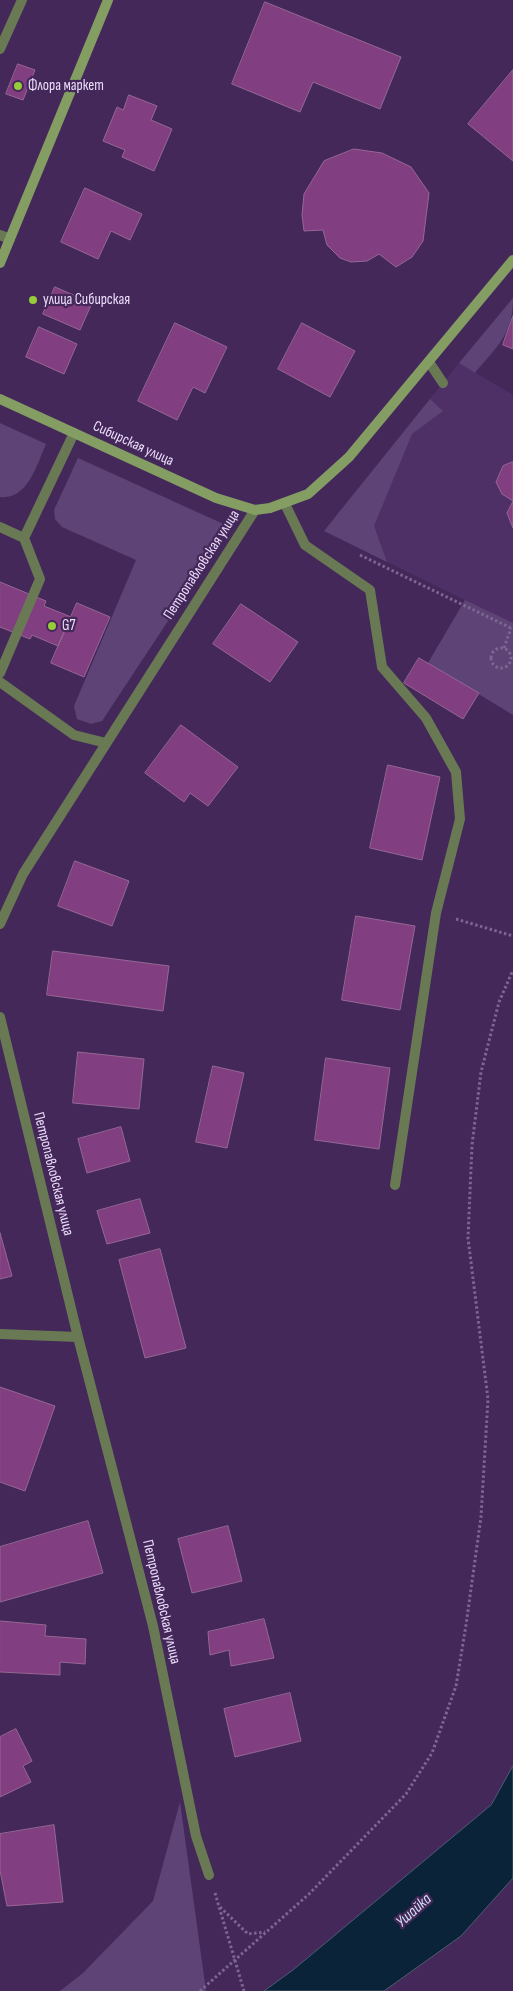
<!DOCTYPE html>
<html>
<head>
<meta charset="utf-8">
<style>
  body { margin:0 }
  canvas { display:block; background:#432859 }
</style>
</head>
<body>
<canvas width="513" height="1991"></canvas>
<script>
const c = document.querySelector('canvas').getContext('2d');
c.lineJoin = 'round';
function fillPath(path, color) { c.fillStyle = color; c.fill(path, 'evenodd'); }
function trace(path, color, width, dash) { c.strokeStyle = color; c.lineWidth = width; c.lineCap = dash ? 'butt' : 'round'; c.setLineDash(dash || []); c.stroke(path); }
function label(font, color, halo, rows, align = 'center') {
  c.font = font + ' "Sofia Sans Condensed",sans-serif'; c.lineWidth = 4.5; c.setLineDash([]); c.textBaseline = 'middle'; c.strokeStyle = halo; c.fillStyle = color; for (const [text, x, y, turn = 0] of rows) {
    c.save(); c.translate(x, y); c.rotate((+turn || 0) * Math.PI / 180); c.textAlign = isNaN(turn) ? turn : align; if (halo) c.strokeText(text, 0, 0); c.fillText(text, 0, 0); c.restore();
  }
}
fillPath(new Path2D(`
  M459 363 513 395V715L428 663 465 600 324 531Z`), '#4e3067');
fillPath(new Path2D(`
  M513 298C513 335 497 346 475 373L459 363Z
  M430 399 443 411 412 434 374 526 387 562 324 531Z
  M0 423 46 444C37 464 28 500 0 497Z
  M78 458 230 527 102 721 91 724 77 719 74 706 136 560 62 527 55 519 54 510Z
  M465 600 513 623V715L428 663Z
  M180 1802 206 1991H60L83 1973 153 1901Z`), '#5e4376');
const water = new Path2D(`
  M513 1766V1878L461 1936 384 1991H264L293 1970 491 1805Z`);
fillPath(water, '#0b2339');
trace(water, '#4e5b73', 1);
const building = new Path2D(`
  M265 2 401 57 380 109 313 82 300 112 232 84Z
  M18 64 35 70 23 100 6 94Z
  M513 70V161L468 124Z
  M129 95 157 106 151 120 172 129 154 171 122 157 125 150 103 141 117 107 123 110Z
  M354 149 382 153 411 167 429 193 423 241 412 257 396 267 379 254 367 261 351 262 340 258 327 245 323 230 304 231 302 215 304 194 324 161Z
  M85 188 142 214 130 240 111 231 98 259 61 242Z
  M55 287 92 303 80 330 43 314Z
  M513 316V349L503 345Z
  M175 323 227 347 205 393 193 387 177 420 138 401Z
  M302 323 355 351 330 397 278 369Z
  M39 327 77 344 64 374 26 357Z
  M513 462V528L507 513 513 501 502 494 496 482 503 466Z
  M0 582 46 601 44 606 71 617 58 646 32 635 30 639 0 627Z
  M77 603 110 617 84 677 51 663Z
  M241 604 298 642 270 682 213 644Z
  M419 658 479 693 463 719 404 683Z
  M181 725 238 767 208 806 190 793 184 802 145 773Z
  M388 765 440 777 422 860 370 848Z
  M75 861 129 881 112 926 58 906Z
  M356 916 415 926 400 1010 342 1000Z
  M53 951 169 966 163 1011 47 995Z
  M78 1052 144 1059 139 1109 73 1103Z
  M326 1058 390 1068 379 1149 315 1140Z
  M213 1066 244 1073 227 1148 196 1142Z
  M121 1127 130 1161 87 1173 78 1139Z
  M140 1199 150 1233 107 1244 97 1211Z
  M0 1233 12 1276 0 1279Z
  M160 1249 186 1348 145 1358 119 1260Z
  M0 1387 55 1406 25 1491 0 1482Z
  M88 1521 103 1573 0 1602V1547Z
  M228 1526 242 1581 192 1593 178 1539Z
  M264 1619 274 1658 231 1666 229 1650 210 1655 208 1632Z
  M0 1621 46 1625 45 1636 86 1639 85 1664 60 1662V1675L0 1672Z
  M290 1693 301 1741 235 1757 224 1709Z
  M16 1729 32 1761 23 1766 31 1782 0 1797V1737Z
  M54 1825 63 1902 7 1906 0 1870V1834Z`);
fillPath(building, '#813e80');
trace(building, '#966794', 1);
trace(new Path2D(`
  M360 555 513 629
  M504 648 511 628
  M491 658a10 10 0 1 1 20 0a10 10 0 1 1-20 0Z
  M456 919 513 936
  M215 1893 244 1991
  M220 1907 248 1934 265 1932
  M200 1991 309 1894 406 1794 432 1753 456 1686 466 1625 481 1517 488 1399 468 1238 472 1145 481 1072 499 1002 513 970`), '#7d6691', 3, [2.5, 2.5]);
trace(new Path2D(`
  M0 49 22 0
  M0 235 10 239
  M429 362 443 383
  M285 504 305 545 370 590 382 667 426 718 456 772 460 819 436 913 395 1185
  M0 527 24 538 40 579 0 673
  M24 538 74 433
  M0 682 74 735 106 743`), '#687954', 10);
trace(new Path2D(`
  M0 924 23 874 255 510
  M0 1017 78 1337 153 1626 196 1836 209 1875
  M0 1334 78 1337`), '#687954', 10);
trace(new Path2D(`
  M0 263 108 0
  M0 399 216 498 255 510 270 508 308 494 349 457 513 260`), '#849d63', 10);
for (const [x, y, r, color] of [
  [18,86,5,"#96cc39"],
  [33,300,5,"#96cc39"],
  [52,626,5,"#96cc39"]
]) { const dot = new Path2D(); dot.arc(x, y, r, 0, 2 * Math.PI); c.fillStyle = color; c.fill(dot); trace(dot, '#432859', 2); }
label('15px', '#ecddfb', '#432859', [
  ["Флора маркет",28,86],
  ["улица Сибирская",43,300],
  ["G7",62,626]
], 'left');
label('15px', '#ecddfb', '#432859', [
  ["Сибирская улица",133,444,25],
  ["Петропавловская улица",202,565,-57],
  ["Петропавловская улица",53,1174,76],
  ["Петропавловская улица",161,1602,77]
]);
label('italic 16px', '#d1e3f5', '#432859', [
  ["Ушайка",414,1911,-42]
]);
</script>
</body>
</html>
